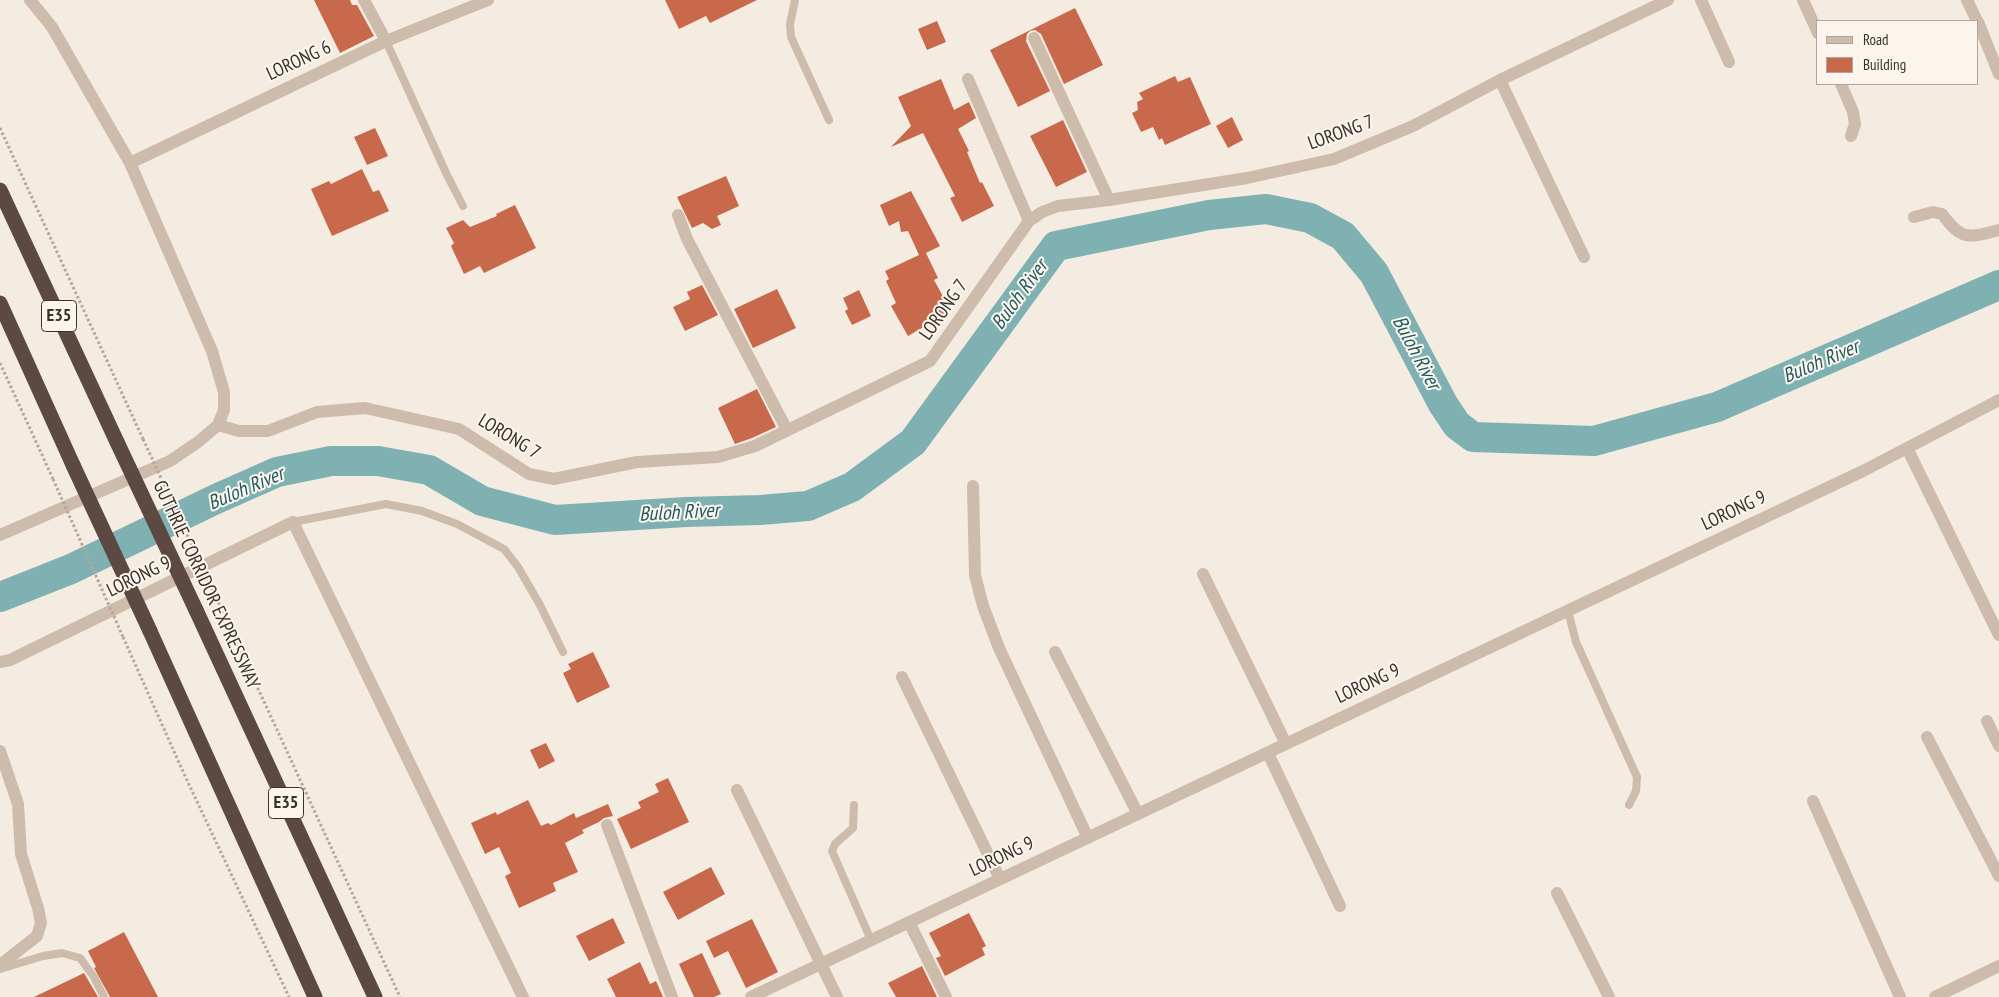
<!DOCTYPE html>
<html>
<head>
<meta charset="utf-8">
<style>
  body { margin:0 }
  #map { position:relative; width:1999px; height:997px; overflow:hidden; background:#f4ebe1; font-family:"PT Sans Narrow",sans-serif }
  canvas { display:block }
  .legend { position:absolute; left:1816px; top:20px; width:162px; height:65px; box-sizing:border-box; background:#fbf5ee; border:1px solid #aea6a0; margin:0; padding:6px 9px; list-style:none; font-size:15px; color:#3b302b }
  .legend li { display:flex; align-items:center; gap:10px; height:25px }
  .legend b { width:25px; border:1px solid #aea6a0 }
</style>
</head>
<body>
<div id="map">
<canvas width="1999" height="997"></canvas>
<ul class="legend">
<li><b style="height:6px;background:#cdbbac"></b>Road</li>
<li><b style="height:14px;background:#c8694b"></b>Building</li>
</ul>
</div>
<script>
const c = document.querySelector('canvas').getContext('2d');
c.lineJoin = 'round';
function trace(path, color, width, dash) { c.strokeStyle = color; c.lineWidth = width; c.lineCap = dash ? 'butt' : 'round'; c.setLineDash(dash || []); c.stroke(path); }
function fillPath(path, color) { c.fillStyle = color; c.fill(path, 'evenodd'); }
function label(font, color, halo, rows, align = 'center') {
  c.font = font + ' "PT Sans Narrow",sans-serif'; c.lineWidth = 4; c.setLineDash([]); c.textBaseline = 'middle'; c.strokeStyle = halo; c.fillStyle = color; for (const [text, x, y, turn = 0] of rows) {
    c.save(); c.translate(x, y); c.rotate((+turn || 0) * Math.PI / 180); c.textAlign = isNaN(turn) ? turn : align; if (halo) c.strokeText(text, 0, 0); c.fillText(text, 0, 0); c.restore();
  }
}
trace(new Path2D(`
  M0 597 71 569 216 499 277 472 331 461H378L429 470 482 501 555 520 686 512 760 510 808 506 852 487 913 442 1056 246 1209 215 1266 209 1310 218 1343 236 1374 273 1443 404 1457 425 1473 437 1594 441 1717 407 1999 285`), '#7fb0b2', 30);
fillPath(new Path2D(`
  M314 0H350L352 5H357L374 36 340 53Z
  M665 0H757L710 23 706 16 679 29Z
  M1075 8 1103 65 1064 84 1041 34 1035 30 1030 31 1027 34 1026 41 1050 91 1018 107 990 50Z
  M937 21 946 42 927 50 918 29Z
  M1175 76 1178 82 1190 77 1211 124 1165 145 1162 138 1159 140 1153 127 1141 132 1132 113 1138 110 1137 102 1143 99 1139 93Z
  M941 79 954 110 969 102 976 118 958 129 969 151 967 152 980 183 982 182 994 206 962 222 950 198 955 196 923 133 891 147 911 126 898 97Z
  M1232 117 1243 140 1228 148 1216 126Z
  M1063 120 1087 172 1056 187 1030 136Z
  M375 128 388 156 367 165 354 137Z
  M362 169 373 192 379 190 389 211 332 236 311 189 329 181 331 184Z
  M726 176 739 206 717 216 721 225 712 229 703 223 692 228 677 197Z
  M911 191 940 246 926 253 938 278 934 280 951 311 908 336 891 306 896 303 886 281 889 279 885 271 919 255 908 231 901 232 899 221 889 226 880 205Z
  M515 205 536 248 484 273 480 266 464 274 451 246 454 243 446 228 463 220 470 227 497 216 496 214Z
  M702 285 718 315 685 331 673 307 690 299 687 292Z
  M777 289 796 328 753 348 734 309Z
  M859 290 871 316 852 325 845 311 848 309 843 298Z
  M757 389 776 427 752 438 735 444 718 408Z
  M593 652 610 687 577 703 563 673 571 669 568 664Z
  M546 743 555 761 539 769 530 750Z
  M668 778 689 822 631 849 617 819 641 808 638 802 659 792 655 784Z
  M528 800 541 826 548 823 551 825 574 813 576 818 608 804 613 816 604 818 599 822 582 830 584 833 565 843 578 872 553 883 556 891 519 908 505 876 511 873 499 847 485 854 471 823 496 812 497 815Z
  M711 867 725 894 678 920 663 892Z
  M969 913 986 946 982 948 985 955 945 976 936 958 941 956 929 933Z
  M613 918 625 943 589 961 576 936Z
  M752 919 778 972 746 988 728 951 714 958 706 941Z
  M124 932 158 997H110L94 968 96 967 88 951Z
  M702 953 721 994 714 997H694L679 964Z
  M640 962 650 984 656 981 663 997H616L607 979Z
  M922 966 937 997H896L888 983Z
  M84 973 98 997H34Z`), '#c8694b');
trace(new Path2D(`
  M0 128 143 439
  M0 363 53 479
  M220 606 400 997
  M123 637 185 776 289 997`), '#b9a596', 3, [2.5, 2.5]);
trace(new Path2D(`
  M795 0 790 24 791 37 829 120
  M386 41 447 175 463 206
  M293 522 386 504 422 511 457 524 504 549 518 567 540 605 563 652
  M1568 611 1576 642 1637 777 1636 791 1629 805
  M854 805 853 828 835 844 832 851 871 940
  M0 969 43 956 62 953 80 958 94 977 104 997`), '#cdbbac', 8);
trace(new Path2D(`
  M364 0 386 41
  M1701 0 1729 62
  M1803 0 1818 33
  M1967 0 1977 21
  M1978 22 1999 74
  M1034 38 1109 200
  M968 79 1029 221
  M1500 80 1584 257
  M1841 84 1853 112 1855 124 1851 136
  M130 163 386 41 488 0
  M678 215 687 239 787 430
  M1914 217 1933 212 1942 214C1962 241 1968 238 1999 230
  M218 425 239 431H268L317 412 365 408 459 429 529 474 554 479 637 462 718 457 755 446 930 361 1029 221 1042 212 1058 206 1109 200 1247 178 1334 159 1413 126 1500 80 1668 0
  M1907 448 1999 635
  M973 486 975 575 983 606 999 648 1088 838
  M0 535 170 461 198 442 218 425 224 410V392L212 351 130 163 52 27 30 0
  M1203 574 1286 744
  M1055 652 1138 814
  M0 662 10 660 293 522 523 997
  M902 677 1000 879
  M1987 721 1999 746
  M1927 737 1999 876
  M0 751 18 804 21 854 38 908 41 923 37 936 0 965
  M1268 753 1340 906
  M737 790 837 997
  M1813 801 1900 997
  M607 825 672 997
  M1557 893 1609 997
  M909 922 946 997
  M751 997 1863 471 1999 400
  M1935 997 1999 966`), '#cdbbac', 12);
trace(new Path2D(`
  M0 190 117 442
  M0 303 73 465
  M196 610 375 997
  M150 631 315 997`), '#5c4a42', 15);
trace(new Path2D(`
  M143 439 220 606
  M53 479 123 637`), '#b9a596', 3, [2.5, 2.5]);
trace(new Path2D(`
  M117 442 196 610
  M73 465 150 631`), '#5c4a42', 15);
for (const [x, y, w] of [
  [59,316,35],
  [286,803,35]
]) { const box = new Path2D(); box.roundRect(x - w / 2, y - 15.5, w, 31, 4); c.fillStyle = '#fbf5ee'; c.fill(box); trace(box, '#3b302b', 1); }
label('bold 18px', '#3b302b', null, [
  ["E35",59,316],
  ["E35",286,803]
]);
label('19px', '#3b302b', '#fbf5ee', [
  ["LORONG 6",299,61,-25],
  ["LORONG 7",1341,133,-20],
  ["LORONG 7",944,310,-55],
  ["LORONG 7",509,437,31],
  ["LORONG 9",1734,511,-25],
  ["LORONG 9",139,577,-26],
  ["GUTHRIE CORRIDOR EXPRESSWAY",206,585,65],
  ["LORONG 9",1368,684,-25],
  ["LORONG 9",1002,857,-25]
]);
label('italic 20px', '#1f5a5e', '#fbf5ee', [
  ["Buloh River",1020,295,-54],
  ["Buloh River",1416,353,62],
  ["Buloh River",1821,362,-23],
  ["Buloh River",246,489,-23],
  ["Buloh River",679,513,-3]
]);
</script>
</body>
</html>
